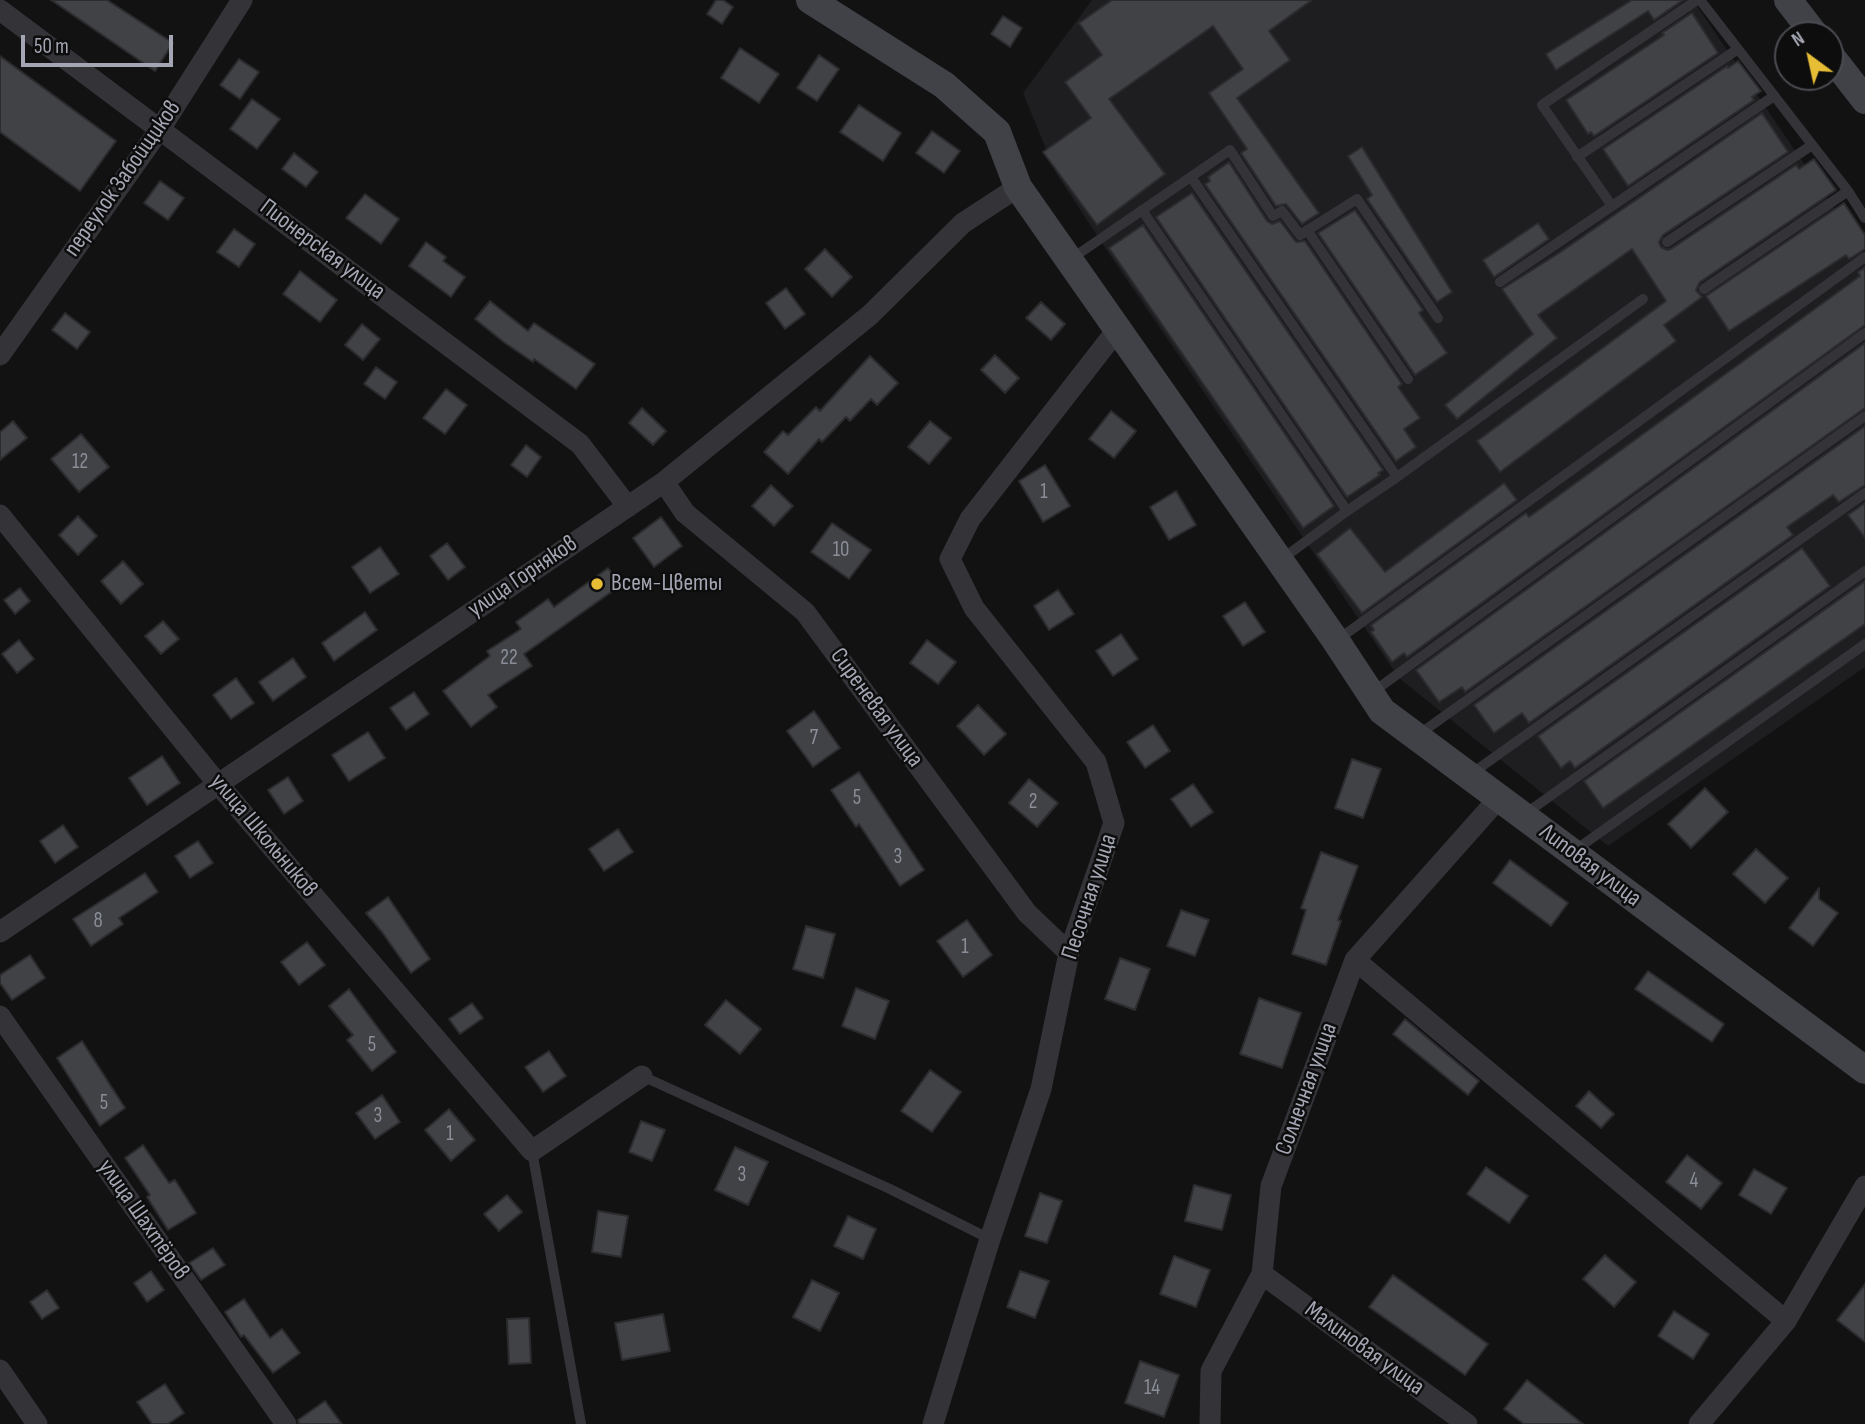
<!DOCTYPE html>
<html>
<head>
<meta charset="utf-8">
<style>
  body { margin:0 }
  #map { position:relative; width:1865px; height:1424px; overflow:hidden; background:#121213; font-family:"Sofia Sans Condensed",sans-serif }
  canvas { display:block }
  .north { position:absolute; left:1774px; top:21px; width:70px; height:70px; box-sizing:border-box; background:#0d0d0e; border:2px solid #494b50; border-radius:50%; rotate:327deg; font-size:19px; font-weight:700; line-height:28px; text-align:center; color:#a4a7b3 }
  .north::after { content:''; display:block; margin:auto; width:24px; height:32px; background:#e7bd36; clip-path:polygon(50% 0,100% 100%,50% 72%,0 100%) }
  .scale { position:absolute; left:21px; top:35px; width:152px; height:32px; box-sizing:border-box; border:4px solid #a4a7b3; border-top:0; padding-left:9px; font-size:21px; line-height:24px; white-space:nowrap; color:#a4a7b3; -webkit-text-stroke:5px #0d0d0e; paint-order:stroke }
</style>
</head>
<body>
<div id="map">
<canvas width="1865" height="1424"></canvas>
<div class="north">N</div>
<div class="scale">50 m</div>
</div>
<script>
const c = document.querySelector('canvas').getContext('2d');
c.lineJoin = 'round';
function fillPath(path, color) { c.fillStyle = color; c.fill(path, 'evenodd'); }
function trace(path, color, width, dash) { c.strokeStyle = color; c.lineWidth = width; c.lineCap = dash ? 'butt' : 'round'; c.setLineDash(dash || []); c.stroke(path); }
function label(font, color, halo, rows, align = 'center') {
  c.font = font + ' "Sofia Sans Condensed",sans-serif'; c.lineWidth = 5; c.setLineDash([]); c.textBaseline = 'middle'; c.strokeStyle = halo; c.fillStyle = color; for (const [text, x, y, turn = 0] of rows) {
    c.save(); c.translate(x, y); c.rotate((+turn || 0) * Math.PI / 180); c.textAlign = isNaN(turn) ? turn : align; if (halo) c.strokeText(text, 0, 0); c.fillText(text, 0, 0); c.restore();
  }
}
fillPath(new Path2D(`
  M1092 0H1693L1865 254V667L1608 846 1399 678 1110 255 1056 173 1023 93Z`), '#1e1e20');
const building = new Path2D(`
  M51 0H107L173 43 155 71Z
  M716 0H723L733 7 722 24 707 14Z
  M1112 0H1312L1269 31 1290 60 1237 98 1319 213 1302 224 1286 204 1276 206 1241 153 1247 149 1209 93 1243 69 1213 26 1109 99 1165 174 1097 225 1043 152 1091 118 1065 82 1102 55 1079 23Z
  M1632 0H1683L1654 20 1648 11 1556 70 1546 54Z
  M1692 13 1718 53 1594 136 1591 132 1588 134 1566 100 1664 35 1662 33Z
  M1003 16 1022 28 1010 47 991 34Z
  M740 48 779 74 759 103 721 78Z
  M819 55 839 69 817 101 797 88Z
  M0 56 116 141 80 191 0 132Z
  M239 59 259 72 240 99 220 85Z
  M1738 61 1761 91 1752 97 1754 100 1628 186 1603 149 1727 66 1728 68Z
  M252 99 280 119 257 149 230 129Z
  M859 105 901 133 883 161 840 132Z
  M1762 113 1788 152 1663 235 1659 242 1661 247 1667 250 1671 249 1796 165 1799 169 1814 159 1836 190 1700 282 1696 290 1702 297 1664 325 1676 341 1500 472 1477 441 1666 301 1632 249 1538 315 1557 338 1457 419 1445 405 1533 334 1502 289 1559 253Z
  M932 131 960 151 944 173 916 153Z
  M1362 147 1452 292 1437 302 1367 199 1372 195 1348 156Z
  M294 153 318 172 306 187 282 169Z
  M1229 162 1267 221 1272 224 1280 221 1296 242 1305 241 1402 384 1398 387 1420 418 1404 429 1416 447 1396 461 1205 184 1210 181 1208 177Z
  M160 181 184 198 168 220 144 203Z
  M1192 193 1383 470 1378 473 1380 475 1347 497 1156 217Z
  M365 194 399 219 381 244 346 218Z
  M1844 203 1865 235V249L1849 259 1846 255 1729 331 1706 296Z
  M1355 210 1423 310 1419 313 1447 353 1415 375 1318 233Z
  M1538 223 1549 239 1494 277 1483 260Z
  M1143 225 1334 506 1303 528 1109 248Z
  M234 229 255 244 239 267 217 252Z
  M426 242 446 257 443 261 465 277 451 297 409 266Z
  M825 249 852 277 832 297 805 269Z
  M1865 267V325L1407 657 1404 653 1392 662 1371 632 1374 630 1371 625 1526 513 1529 517 1860 276 1858 272Z
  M300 271 337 300 320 322 283 294Z
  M786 288 805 314 785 329 766 303Z
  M490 301 528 331 534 323 595 364 576 389 534 359 533 362 505 343 475 319Z
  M1041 302 1065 324 1051 340 1026 318Z
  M65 313 90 332 77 349 52 330Z
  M362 324 380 339 363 360 345 345Z
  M1865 343V408L1465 692 1462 687 1439 702 1416 670Z
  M995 355 1019 378 1005 393 981 370Z
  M870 356 898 383 877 405 871 399 850 421 846 417 822 442 819 439 788 474 764 452 783 431 788 435 816 407 820 411Z
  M376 367 397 382 385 399 364 384Z
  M446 389 467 405 445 434 423 418Z
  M642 408 666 431 653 445 629 423Z
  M1111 411 1136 431 1114 458 1089 439Z
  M13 421 27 438 0 460V432Z
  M930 421 951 438 929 464 908 447Z
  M1865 426V485L1839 502 1833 495 1787 527 1793 535 1529 723 1522 713 1494 733 1474 705Z
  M81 434 109 467 79 492 51 459Z
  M526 445 541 457 527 477 511 465Z
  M1045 465 1070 506 1043 522 1019 481Z
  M1504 483 1517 500 1362 613 1317 554 1350 528 1385 572Z
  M771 485 793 506 774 526 752 506Z
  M1176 491 1196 525 1169 540 1150 507Z
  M1865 503V538L1848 515Z
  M78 516 97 536 78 555 59 535Z
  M661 517 682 546 654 567 633 538Z
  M832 523 871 550 849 579 811 552Z
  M447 543 465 567 448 580 430 556Z
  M380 547 399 574 370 593 352 567Z
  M1802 548 1830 586 1575 768 1570 761 1561 768 1538 736Z
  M123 561 143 584 121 604 101 581Z
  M608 568 621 585 524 654 532 666 488 695 497 707 471 727 443 691 490 656 487 651 521 629 516 622 548 599 554 607Z
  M1865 581V624L1603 808 1584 781Z
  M20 588 30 601 15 614 4 600Z
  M1058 590 1074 614 1049 630 1034 606Z
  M1245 602 1265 632 1243 646 1223 616Z
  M365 612 377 630 334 661 322 643Z
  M163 621 179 639 161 654 145 636Z
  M1121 634 1138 659 1113 676 1096 651Z
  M19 640 34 659 17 673 2 654Z
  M927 640 956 662 938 684 910 663Z
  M293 658 306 677 273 701 259 682Z
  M236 678 254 703 231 719 213 695Z
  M414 692 429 714 406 730 390 708Z
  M978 705 1006 734 984 755 957 726Z
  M814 711 840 748 813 767 787 731Z
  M1153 725 1170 751 1145 768 1127 742Z
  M368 732 385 758 349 781 332 755Z
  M162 756 180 783 147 805 129 778Z
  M1352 759 1381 769 1363 818 1335 808Z
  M859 772 924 870 900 886 859 824 856 827 831 790Z
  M288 777 303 801 284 814 268 790Z
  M1029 779 1058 803 1037 827 1009 803Z
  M1193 784 1213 812 1191 827 1171 799Z
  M1705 788 1728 812 1691 848 1668 824Z
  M63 825 78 847 55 863 40 841Z
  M618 829 633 852 604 871 589 849Z
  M198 841 213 863 190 878 175 856Z
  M1756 849 1788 878 1765 903 1733 874Z
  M1321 852 1358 866 1338 920 1341 921 1326 965 1292 954 1306 910 1301 908Z
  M1510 860 1568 903 1551 926 1493 883Z
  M145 873 158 892 119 918 123 924 91 946 73 919Z
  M1819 888V899L1838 913 1813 946 1789 928Z
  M388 897 430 959 411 973 382 932 366 913Z
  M1181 910 1209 920 1195 956 1167 946Z
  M967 920 992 955 963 977 937 941Z
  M806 926 835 934 823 978 793 969Z
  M307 942 325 965 299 985 281 962Z
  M30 955 45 978 12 1000 0 983V975Z
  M1120 958 1150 969 1135 1010 1105 999Z
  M1648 971 1724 1024 1712 1042 1635 989Z
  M856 988 889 1001 875 1039 842 1026Z
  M349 989 396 1052 372 1071 347 1040 353 1035 329 1006Z
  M1259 998 1301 1013 1282 1068 1240 1054Z
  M726 1000 761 1029 740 1054 705 1025Z
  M472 1003 483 1018 460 1034 449 1019Z
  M1405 1019 1479 1081 1468 1095 1393 1034Z
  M82 1041 125 1108 100 1126 57 1058Z
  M549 1051 566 1076 543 1092 525 1067Z
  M930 1070 961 1092 932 1132 901 1111Z
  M1589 1091 1614 1114 1601 1128 1576 1106Z
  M382 1095 400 1122 375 1139 356 1113Z
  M449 1109 475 1140 451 1161 425 1130Z
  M641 1121 665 1130 652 1161 629 1152Z
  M143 1145 169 1183 175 1180 196 1213 168 1230 147 1197 150 1195 125 1158Z
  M735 1147 768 1162 748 1205 715 1190Z
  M1687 1155 1722 1183 1701 1209 1666 1182Z
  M1486 1167 1528 1196 1509 1223 1467 1194Z
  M1754 1169 1787 1188 1771 1214 1739 1195Z
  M1194 1185 1231 1195 1222 1230 1185 1221Z
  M1040 1193 1062 1201 1047 1243 1025 1236Z
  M507 1195 522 1212 499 1231 484 1214Z
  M598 1211 628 1216 621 1257 592 1252Z
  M848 1216 876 1229 863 1259 834 1246Z
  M213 1248 225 1265 201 1280 189 1263Z
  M1605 1255 1636 1282 1614 1307 1583 1279Z
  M1174 1256 1210 1270 1196 1307 1160 1294Z
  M151 1271 164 1290 147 1302 134 1283Z
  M1020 1271 1049 1281 1035 1318 1007 1307Z
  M1393 1275 1488 1344 1465 1375 1369 1307Z
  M812 1280 839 1293 820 1331 793 1317Z
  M1865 1284V1342L1837 1320Z
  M47 1290 59 1308 42 1319 30 1302Z
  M244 1299 270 1338 282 1329 300 1353 273 1373 244 1335 241 1337 225 1312Z
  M1674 1311 1709 1334 1693 1359 1658 1336Z
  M663 1314 670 1351 622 1360 615 1323Z
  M529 1318 531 1363 509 1364 507 1319Z
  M1140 1361 1179 1375 1164 1417 1125 1403Z
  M1527 1380 1583 1424H1524L1504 1409Z
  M165 1384 184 1413 168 1424H152L137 1402Z
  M325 1401 342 1424H299L298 1420Z`);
fillPath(building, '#414246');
trace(building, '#2c2c2f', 2);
trace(new Path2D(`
  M1700 0 1848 191 1865 218
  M1577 157 1738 49
  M1191 177 1397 477 1347 511
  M1612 206 1542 105 1697 0
  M1142 210 1347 511 1282 559
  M1307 230 1408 379
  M1667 242 1812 145
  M1071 259 1230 150 1273 216 1282 211 1300 235 1357 199 1438 318
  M1500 282 1774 96
  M1704 289 1848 191
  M1397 477 1643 299
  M1336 641 1865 257
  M1373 692 1865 333
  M1418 735 1865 416
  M1471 774 1865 493
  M1525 814 1865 571
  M1574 851 1865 644
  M642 1076 890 1189 990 1239
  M532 1151 581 1424`), '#333338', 10);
trace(new Path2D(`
  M0 10 580 444 628 507
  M0 355 160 129 242 0
  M664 482 685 513 805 612 1027 913 1069 953
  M0 515 218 784 532 1151 642 1076
  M0 932 664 482 870 315 963 223 1018 187
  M1355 960 1786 1321
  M0 1016 286 1424
  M1262 1274 1467 1424
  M0 1370 37 1424
  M933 1424 990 1239 1041 1089 1069 953 1114 823 1096 762 974 608 950 559 970 519 1117 330
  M1210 1424 1211 1371 1262 1274 1271 1186 1355 960 1499 798
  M1699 1424 1786 1321 1865 1186`), '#333338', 21);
trace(new Path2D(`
  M810 0 944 85 997 132 1018 187 1336 641 1382 711 1865 1070
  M1788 0 1815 35
  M1830 55 1865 100`), '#414248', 28);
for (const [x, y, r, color] of [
  [597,584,7,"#e7bd36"]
]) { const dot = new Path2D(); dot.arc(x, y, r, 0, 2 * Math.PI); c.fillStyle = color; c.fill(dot); trace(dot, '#0d0d0e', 2.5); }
label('21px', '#8b8e98', null, [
  ["12",80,463],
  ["1",1044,493],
  ["10",841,551],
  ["22",509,659],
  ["7",814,739],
  ["5",857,799],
  ["2",1033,803],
  ["3",898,858],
  ["8",98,922],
  ["1",965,948],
  ["5",372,1046],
  ["5",104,1104],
  ["3",378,1117],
  ["1",450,1135],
  ["3",742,1176],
  ["4",1694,1182],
  ["14",1152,1389]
]);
label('24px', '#a4a7b3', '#0d0d0e', [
  ["переулок Забойщиков",123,179,-55],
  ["Пионерская улица",322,250,37],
  ["улица Горняков",523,577,-34],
  ["Сиреневая улица",876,708,54],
  ["улица Школьников",263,836,50],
  ["Липовая улица",1590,866,37],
  ["Песочная улица",1090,897,-72],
  ["Солнечная улица",1307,1089,-70],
  ["улица Шахтёров",143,1220,55],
  ["Малиновая улица",1364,1349,36]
]);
label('24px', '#a4a7b3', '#0d0d0e', [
  ["Всем-Цветы",611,584]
], 'left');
</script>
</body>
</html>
